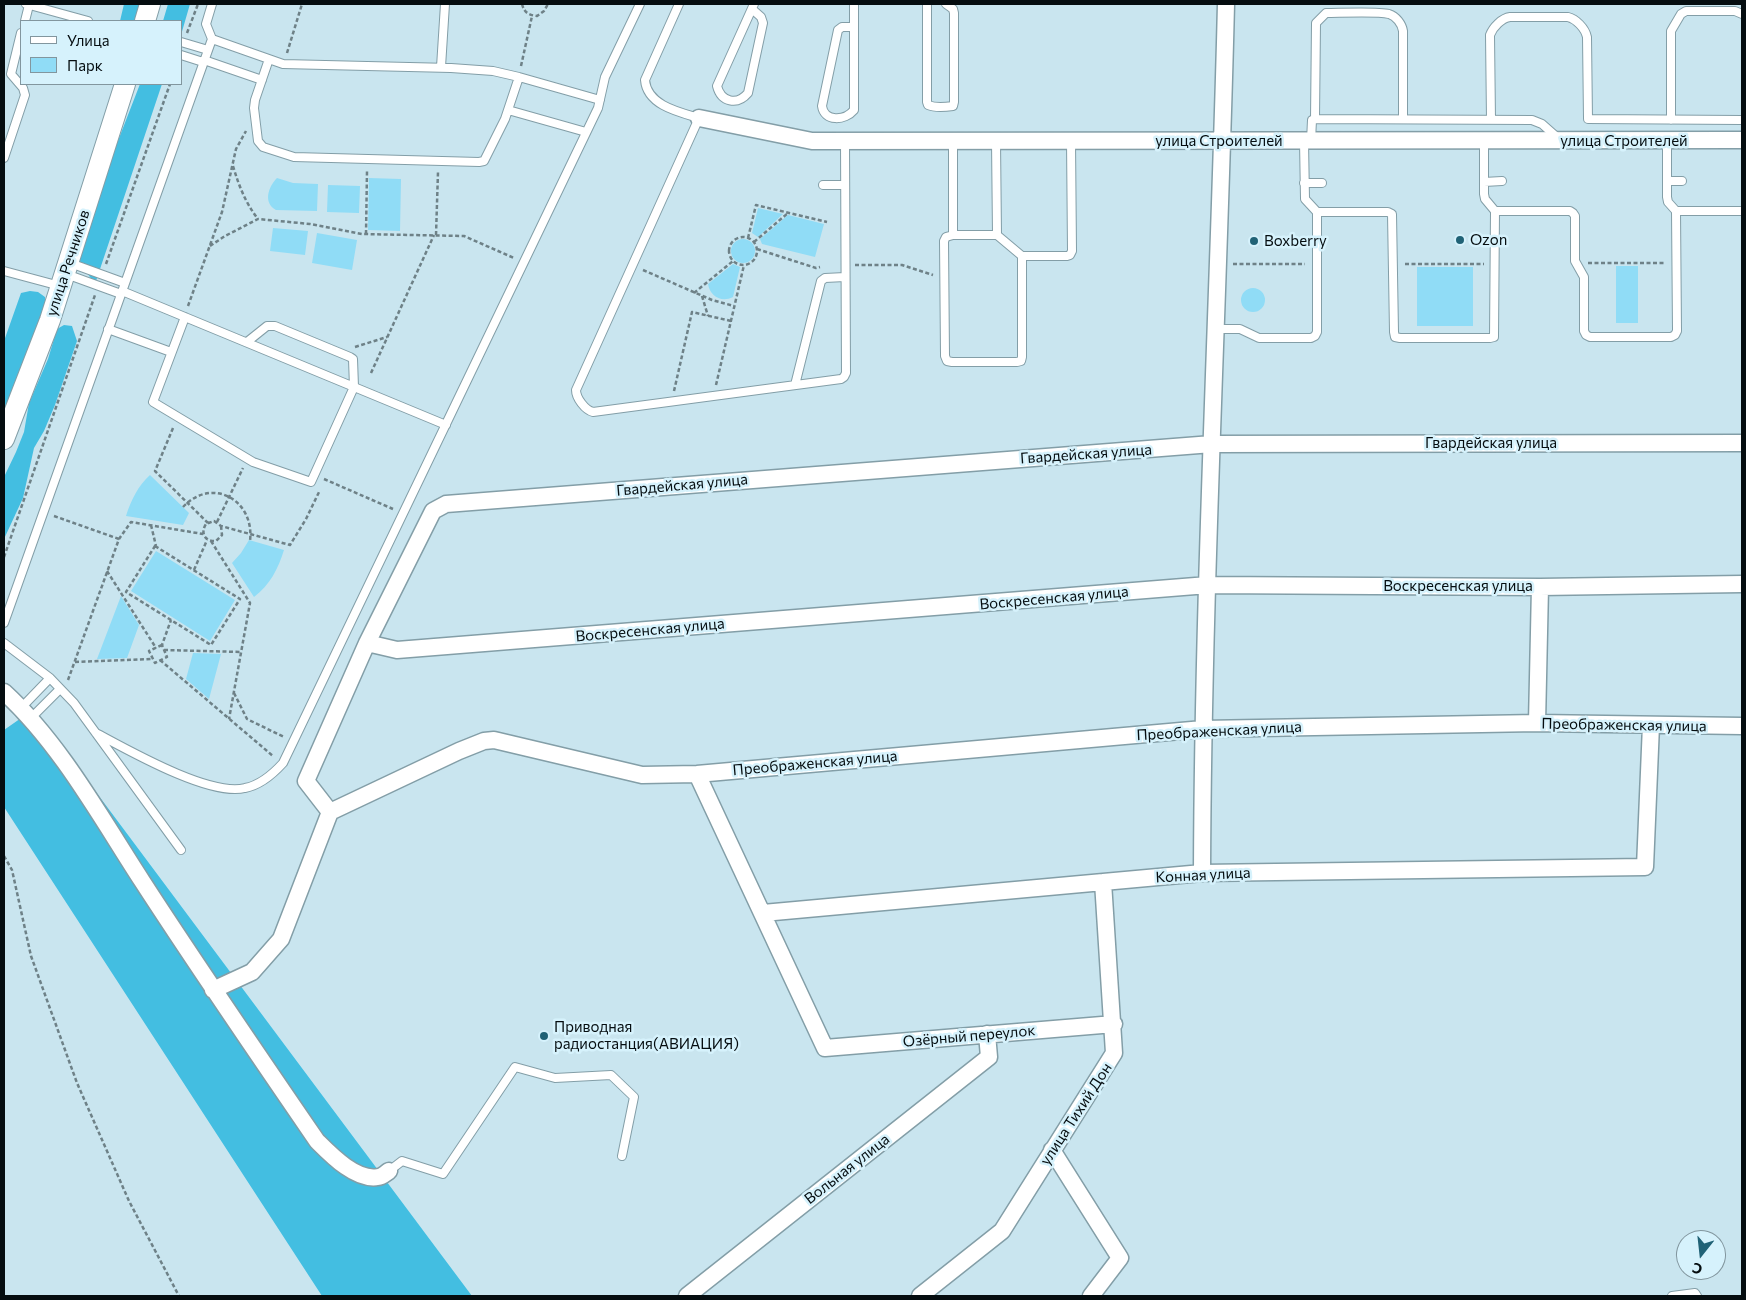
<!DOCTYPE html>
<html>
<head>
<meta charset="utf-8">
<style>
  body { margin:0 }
  #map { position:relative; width:1746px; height:1300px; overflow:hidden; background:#c9e5ef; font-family:Commissioner,sans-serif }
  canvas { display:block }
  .frame { position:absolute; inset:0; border:5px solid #050d10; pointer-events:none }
  .legend { position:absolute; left:20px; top:20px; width:162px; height:65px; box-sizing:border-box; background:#d6f2fc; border:1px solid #82969e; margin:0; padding:6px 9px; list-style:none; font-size:15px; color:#050d10 }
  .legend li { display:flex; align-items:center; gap:10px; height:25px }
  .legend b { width:25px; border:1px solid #82969e }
  .north { position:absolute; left:1676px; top:1230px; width:50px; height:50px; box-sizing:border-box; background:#d6f2fc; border:1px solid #82969e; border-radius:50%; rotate:196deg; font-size:14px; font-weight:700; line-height:20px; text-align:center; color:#050d10 }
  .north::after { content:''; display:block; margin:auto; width:18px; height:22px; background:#206276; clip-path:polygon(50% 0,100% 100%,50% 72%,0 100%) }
</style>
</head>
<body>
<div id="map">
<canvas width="1746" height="1300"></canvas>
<div class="frame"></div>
<ul class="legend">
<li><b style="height:6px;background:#fff"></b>Улица</li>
<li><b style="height:14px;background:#90dcf6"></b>Парк</li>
</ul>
<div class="north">С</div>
</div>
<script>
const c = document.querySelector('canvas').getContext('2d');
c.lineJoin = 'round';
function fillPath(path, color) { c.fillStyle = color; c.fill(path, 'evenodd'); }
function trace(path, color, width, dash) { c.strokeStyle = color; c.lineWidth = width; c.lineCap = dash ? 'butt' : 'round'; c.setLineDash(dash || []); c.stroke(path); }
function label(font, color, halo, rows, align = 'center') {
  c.font = font + ' Commissioner,sans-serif'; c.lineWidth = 5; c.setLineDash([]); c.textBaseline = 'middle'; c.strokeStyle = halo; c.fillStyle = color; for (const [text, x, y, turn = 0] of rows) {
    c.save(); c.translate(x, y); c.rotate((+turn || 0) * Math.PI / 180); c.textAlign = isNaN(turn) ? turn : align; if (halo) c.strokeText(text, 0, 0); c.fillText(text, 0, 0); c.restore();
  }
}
fillPath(new Path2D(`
  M277 178 293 183 318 184 317 211 276 210C263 203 268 187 277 178Z
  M369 178 401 179 400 231 368 230Z
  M328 185 360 186 359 213 327 212Z
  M758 208 783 214 758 237 752 233Z
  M788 215 824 224 815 257 762 244 760 239Z
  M273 228 308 231 305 255 270 251Z
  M317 233 357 240 352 270 312 263Z
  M731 251a12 12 0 1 1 24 0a12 12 0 1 1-24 0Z
  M733 264 740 267 733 297C721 303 710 296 708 284Z
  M1616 266H1638V323H1616Z
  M1417 267H1473V326H1417Z
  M1241 300a12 12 0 1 1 24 0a12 12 0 1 1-24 0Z
  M150 475 189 513 183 525 126 516C131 500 138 486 150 475Z
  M249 540 284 550C278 569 270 585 254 597L232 563 241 553Z
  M156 551 235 600 210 641 131 591Z
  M121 596 139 625 127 658 97 659Z
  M193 653 221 654 209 699 186 679Z`), '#90dcf6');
fillPath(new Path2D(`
  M124 4H146L141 21H120Z
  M168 4H190L181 35V21H163Z
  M140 84H162L96 281 92 280 78 260 102 182Z
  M30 291 38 292 45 297V305L4 419V341L21 293Z
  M64 325 72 326 77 341 55 405 44 431 34 448 23 498 4 539V477L16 452 24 432 29 403 48 359 57 329Z
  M34 709 472 1296H322L4 807V730Z`), '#43bee1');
const service = new Path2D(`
  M26 4 88 21
  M679 4 645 80C647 105 678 112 699 118L576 390C576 398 585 410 593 412L841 379 844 377 846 373 845 141
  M854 4V110C845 121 824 122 822 106L838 30 842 27H854
  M927 4V102L928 105C935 108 946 107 953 106L954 102V13L953 9 946 4
  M752 9 761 17 763 23 748 93C737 106 721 102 717 86L754 4
  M25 21 29 5
  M212 39 283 64 451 68 493 71 519 77 600 100
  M181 42 208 50
  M181 55 203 62
  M269 59 255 100 254 108 258 141 263 147 294 157 479 162 484 161 505 119 519 77
  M204 60 262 80
  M441 67 445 4
  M508 110 586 132
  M1315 119 1316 23 1326 13C1339 13 1377 11 1389 14 1396 16 1402 24 1403 31V119
  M1491 120 1490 35C1493 27 1502 18 1510 17H1568C1576 19 1585 28 1587 37L1588 119 1742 120
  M1671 120V31L1681 14 1686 11H1735L1742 14
  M953 141V235L946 237 944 241 945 356 947 361 952 362H1017L1021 361 1022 357V256H1067L1070 255 1072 251 1071 141
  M1311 141 1312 120 1315 119 1532 120 1542 124 1559 139
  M4 158 25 95 23 88 11 74 21 33
  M1667 181H1682
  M1484 182 1502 181
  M1304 183H1322
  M823 185H845
  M1495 211H1570L1573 213 1575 216V261L1584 277V331L1586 335 1590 337H1671L1675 335 1677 331 1676 211 1668 202 1667 197V140
  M1676 211H1742
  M1317 212H1388L1392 214 1394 332 1395 337 1400 338H1490L1494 337 1495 211 1485 199 1484 194V141
  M953 235H997L996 141
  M997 235 1022 256
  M70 263 125 283
  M4 271 60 286
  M66 274 121 294
  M122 291 446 425
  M185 317 153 402 253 462 311 482 354 387 353 359 350 357 275 326H267L247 342
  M108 329 171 352
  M1215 329H1240L1259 338H1311L1315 336 1317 332V212L1305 199 1304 141
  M795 385 821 281 825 278 845 277
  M4 623 212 39 206 24 212 4
  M4 643 50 678 74 703 181 850
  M21 708 50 678
  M30 719 60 689
  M96 733C128 750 210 797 245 788 261 785 273 774 283 763L598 108 605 77 640 4
  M389 1171 402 1161 443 1174 515 1067 555 1078 611 1075 634 1097 622 1156
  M1672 1296 1695 1293 1697 1296`);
const minor = new Path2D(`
  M699 118 812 141 1742 140
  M367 643 397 650 1208 585 1540 587 1742 584
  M4 692C60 743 101 818 142 881 199 969 258 1055 317 1141 331 1155 356 1181 378 1177 382 1177 386 1173 389 1171
  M1537 723 1540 587
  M697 774 825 1048 1114 1024
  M330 812 306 781 367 643 433 511 446 504 1212 444 1742 443
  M1202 873C1203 583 1219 294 1226 4
  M763 913 1202 873 1645 867 1651 725
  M213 990 252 972 281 939 330 812 459 751 484 741 494 740 642 775 697 774 1203 729 1537 723 1742 726
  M1052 1150 1120 1258 1091 1296
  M687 1296 989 1057 987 1034
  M920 1296 1002 1231 1114 1053 1103 882`);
const tertiary = new Path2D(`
  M145 21 150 4
  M4 439 50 320 125 84`);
trace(service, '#839ea7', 10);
trace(minor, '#839ea7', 19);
trace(tertiary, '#839ea7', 22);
trace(new Path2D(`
  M522 4C524 12 528 15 537 16L544 11 548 4
  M187 33 198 4
  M287 53 302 4
  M521 66 532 16
  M233 166C239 186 245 202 258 219
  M366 234 367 171
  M436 235 438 172
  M729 251a14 14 0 1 1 28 0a14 14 0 1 1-28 0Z
  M748 238 756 205 827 222
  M754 242 788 213
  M210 246 225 236 258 219 310 224 362 234 464 236 514 258
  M757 249 816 268 820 267
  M1588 263H1665
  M106 264 170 84
  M1233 264H1305
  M1405 264H1484
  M855 265H902L933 275
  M643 270 712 300 734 306
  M694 293 733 261
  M702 296 708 316
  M188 306 222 212 236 149 246 131
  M355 347 387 337
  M371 373 434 235
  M716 385 744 265
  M674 391 692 312 731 321
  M173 428 155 471 208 523
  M324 479 393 509
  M183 507C212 476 255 500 250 541
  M54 516 119 539
  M217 522 243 468
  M151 525 156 546
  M221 526 222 535 216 541C205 542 200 533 206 524L214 521 221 526 290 545 306 519 320 490
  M211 541 250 603 229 719
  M155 546 240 599 211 645 126 592Z
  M4 557 95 295
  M194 570 207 540
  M107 571 156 648
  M162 645 149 651 155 663 167 657 162 645 171 620
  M164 650 241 652
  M160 660 273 756
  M75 662 153 659
  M68 680 119 539 131 522 203 534
  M234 693 247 719 284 737
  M4 856 12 870 31 956 77 1083 129 1201 179 1296`), '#6e8187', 2.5, [4, 2.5]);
trace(service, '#fff', 8);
trace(minor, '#fff', 16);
trace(tertiary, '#fff', 20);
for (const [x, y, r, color] of [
  [1460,240,5,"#206276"],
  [1254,241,5,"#206276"],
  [544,1036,5,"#206276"]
]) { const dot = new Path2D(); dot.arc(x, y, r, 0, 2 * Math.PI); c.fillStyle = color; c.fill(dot); trace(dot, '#d6f2fc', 2); }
label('15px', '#050d10', '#d6f2fc', [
  ["улица Строителей",1219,141],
  ["улица Строителей",1624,141],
  ["улица Речников",68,263,-72],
  ["Гвардейская улица",1491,443],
  ["Гвардейская улица",1086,454,-4],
  ["Гвардейская улица",682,485,-5],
  ["Воскресенская улица",1458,586],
  ["Воскресенская улица",1054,598,-5],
  ["Воскресенская улица",650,630,-5],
  ["Преображенская улица",1624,725,1],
  ["Преображенская улица",1219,731,-3],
  ["Преображенская улица",815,763,-5],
  ["Конная улица",1203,875,-3],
  ["Озёрный переулок",969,1036,-5],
  ["улица Тихий Дон",1076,1114,-57],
  ["Вольная улица",847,1169,-38]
]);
label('15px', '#050d10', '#d6f2fc', [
  ["Ozon",1470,240],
  ["Boxberry",1264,241],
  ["Приводная",554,1027],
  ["радиостанция(АВИАЦИЯ)",554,1044]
], 'left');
</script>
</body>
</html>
